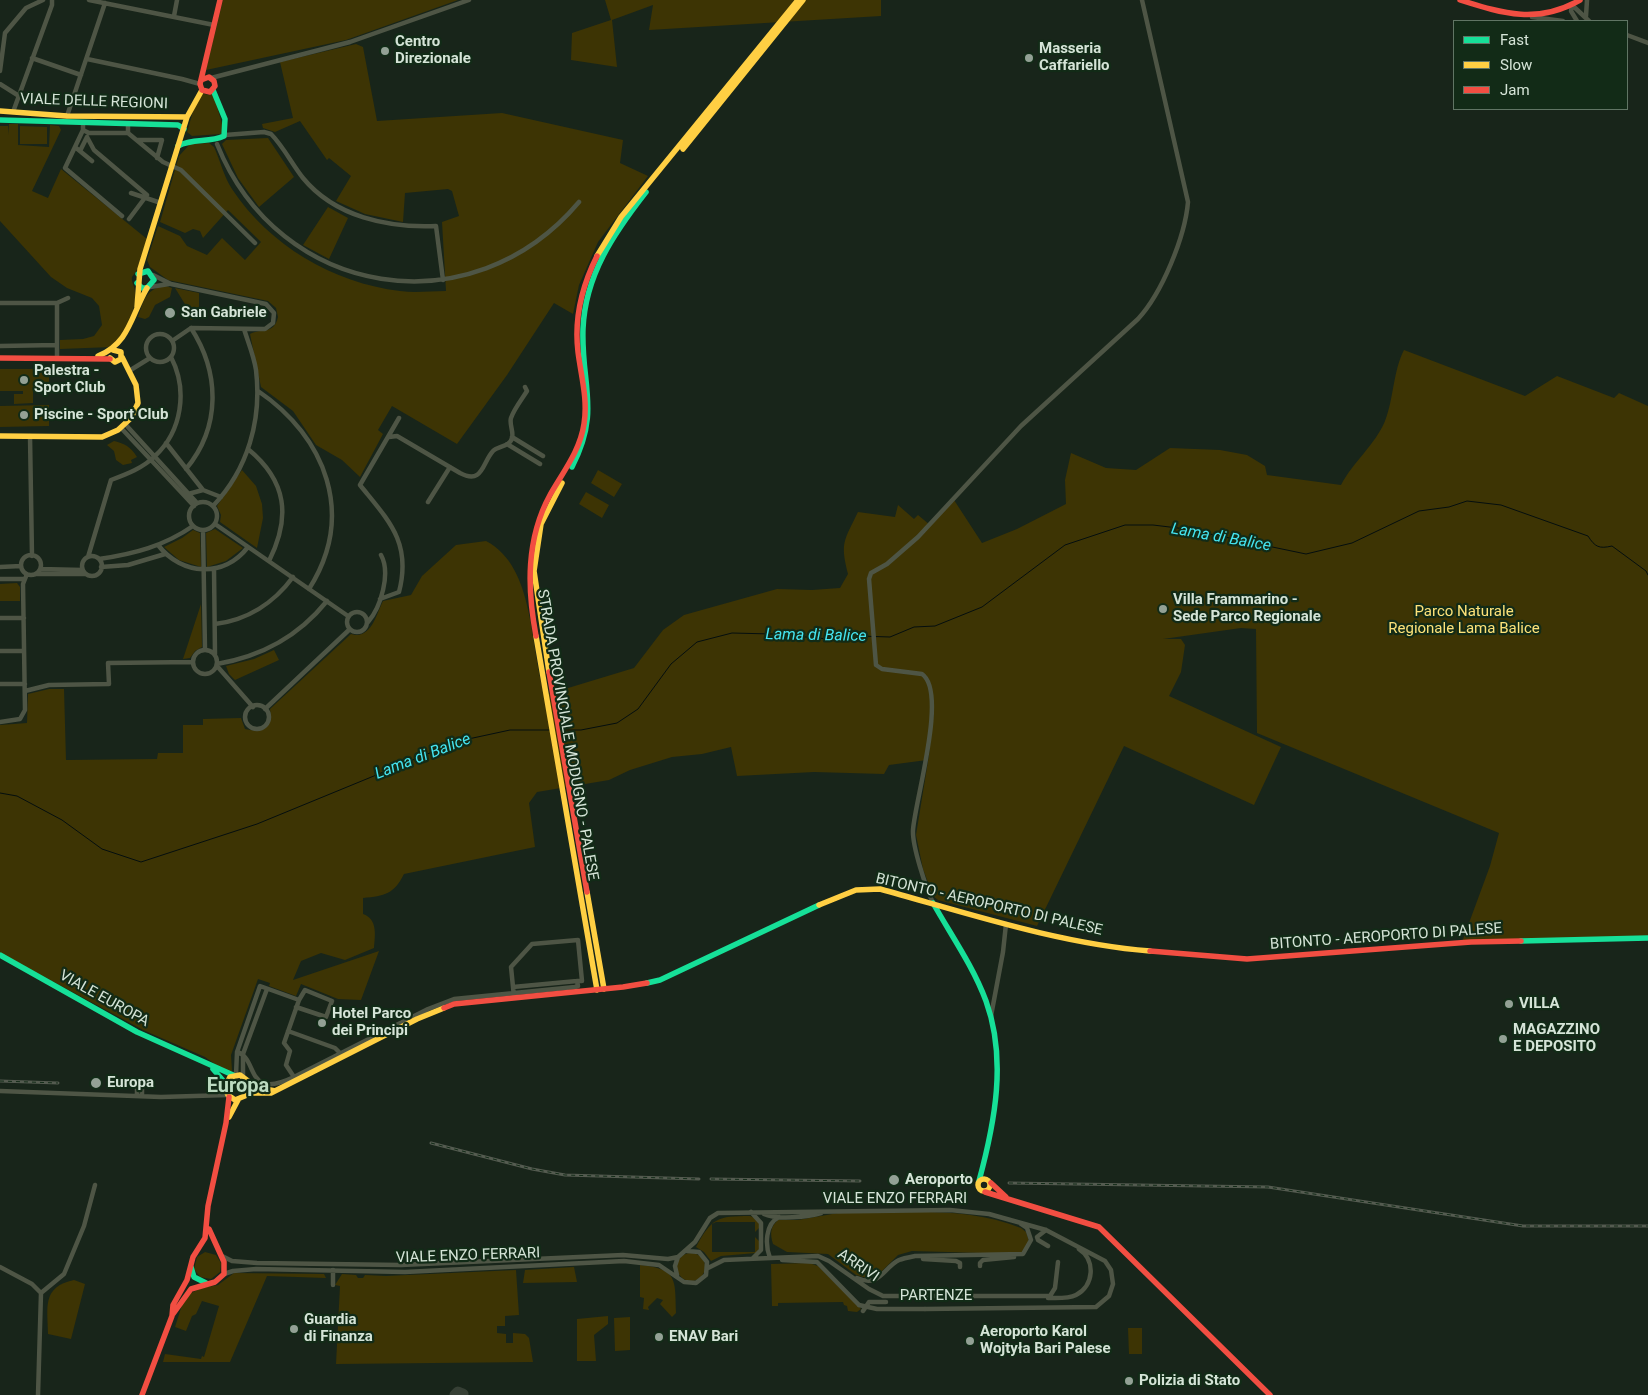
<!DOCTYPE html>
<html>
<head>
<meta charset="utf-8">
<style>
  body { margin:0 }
  #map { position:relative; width:1648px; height:1395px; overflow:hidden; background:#18251a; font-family:Roboto,sans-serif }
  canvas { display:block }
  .legend { position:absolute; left:1453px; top:20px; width:175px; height:90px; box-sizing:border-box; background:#122b17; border:1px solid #607564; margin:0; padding:6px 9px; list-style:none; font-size:15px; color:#d5e4d7 }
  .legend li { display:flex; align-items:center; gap:10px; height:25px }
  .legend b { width:25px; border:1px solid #607564 }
</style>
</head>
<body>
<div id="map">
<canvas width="1648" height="1395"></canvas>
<ul class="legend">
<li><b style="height:6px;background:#16e098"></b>Fast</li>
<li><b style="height:6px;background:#ffcf43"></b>Slow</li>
<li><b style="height:6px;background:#f24e42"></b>Jam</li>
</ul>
</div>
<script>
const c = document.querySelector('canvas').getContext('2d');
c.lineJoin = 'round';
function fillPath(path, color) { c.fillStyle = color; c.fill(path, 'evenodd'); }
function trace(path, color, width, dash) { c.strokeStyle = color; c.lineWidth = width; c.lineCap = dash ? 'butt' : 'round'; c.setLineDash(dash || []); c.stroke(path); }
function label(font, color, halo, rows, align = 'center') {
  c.font = font + ' Roboto,sans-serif'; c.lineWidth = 4.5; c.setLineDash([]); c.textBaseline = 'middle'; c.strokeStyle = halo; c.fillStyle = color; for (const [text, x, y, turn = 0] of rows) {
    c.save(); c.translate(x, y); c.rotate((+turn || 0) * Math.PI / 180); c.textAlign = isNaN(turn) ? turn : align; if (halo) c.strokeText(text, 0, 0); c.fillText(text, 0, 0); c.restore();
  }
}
fillPath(new Path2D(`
  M223 0H458L346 40 206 70Z
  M605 0H881V16L649 30 653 5 612 20 617 67 571 60 572 33 611 20Z
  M356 44 363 47 377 121 502 113 623 140 620 163 648 176 598 242 579 285 573 314 554 303 507 375 457 444 392 406 378 430 383 434 360 477 342 460 316 445 293 411 261 387 250 334C261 328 274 335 278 317L276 308 268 301 168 280 150 267 147 260 158 226 180 236 187 246 207 255 222 238 245 260 261 242 228 210 203 238 200 231 193 229 185 233 160 222 179 156 190 144 209 143 214 147C220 160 224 177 232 189 269 245 333 283 400 291 415 293 431 291 446 291L442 222 459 216 452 191 448 189 405 193 403 222 365 214 336 201 351 176 329 158 327 160 300 121 275 132 263 128 262 124 293 118 280 62Z
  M202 93 208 95 213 93 223 127 221 134 192 136 187 132 194 108Z
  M9 124H18V145L49 147 50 125 59 126 61 130 32 191 48 198 61 169 147 239 137 270 132 277C131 283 135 286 135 292 137 310 125 335 112 347L60 349V340L83 339 94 336 102 325 99 306 92 298 67 288 51 277 0 221V126H8V135Z
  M20 126 47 127V144H20Z
  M268 138 294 177 259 207 238 178 222 144 226 140Z
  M328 207 348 218 329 259 303 245Z
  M166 286 172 288 170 297 155 305 149 317 145 319 138 317C144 300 146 288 166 286Z
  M175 288 199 293V316L191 320 186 311 188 309Z
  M1404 350 1525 396 1557 376 1614 398 1619 393 1648 406V936L1462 942 1490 866 1499 833 1257 733 1256 629 1241 628 1163 639H1181L1185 645 1181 672 1169 696 1281 747 1254 805 1124 746 1037 926 953 904 938 900 933 896 923 869 916 835 929 755 934 709 927 760 889 765 884 774 814 772 737 776 731 747 702 754 672 757 630 770 609 780 537 792 529 803 535 847 404 874C394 894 385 896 363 898V914C378 919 375 936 374 948L345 960 321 953 301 961 293 980 379 951 361 1000 338 999 301 984 296 996 269 986 270 983 258 979 231 1055 232 1071 226 1072 205 1057 143 1030 0 953V725L27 723 28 694 49 689H64L66 760 157 759 158 753H183V725H203V719L241 718 245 729C262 733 273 728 270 709L351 634C371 640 376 615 383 601L411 595 422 576 456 545 486 541C536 567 529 648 545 695L634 668 663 630 684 615 777 589 812 590 840 588 848 574C840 542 844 541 858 512L895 517 898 505 914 519 918 515 930 525 954 500 982 543 1017 529 1066 504 1065 480 1071 453 1106 468 1136 470 1170 448 1220 450 1247 455 1265 466 1267 475 1341 485C1353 462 1375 445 1385 421 1394 398 1393 371 1404 350Z
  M0 369H49V391H33V403L14 404V394H23V391H0Z
  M49 405V426L0 427V406Z
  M114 441C125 444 130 446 137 457L131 460 132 463 123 465 116 460 114 451 107 445Z
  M242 470 256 486 262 504 263 518 257 548 220 522 221 515 217 506Z
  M598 470 622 484 614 497 591 483Z
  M586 492 609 505 602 518 579 504Z
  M215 529 243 548 226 561 207 567 206 533Z
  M193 530 200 533 201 567 179 560 164 547 182 538Z
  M17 583 20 587V601H0V584Z
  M201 604 202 647 195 651 190 658 183 659Z
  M274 650 279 660 235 680 229 674 226 666 254 659Z
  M838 1213C897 1213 965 1205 1021 1228L1026 1232 1029 1241 1022 1253 1018 1254 912 1251 898 1255 879 1274 867 1278 856 1275 828 1254 787 1252 773 1244C770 1234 770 1227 778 1220H798Z
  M750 1216 759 1220V1228L755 1232V1222H716L712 1224V1252H755V1237L760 1242V1248L756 1253 721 1256 711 1261 704 1252 696 1247C712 1218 717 1216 750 1216Z
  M205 1252 216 1255 221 1263 220 1272 211 1279 200 1277 194 1269 197 1257Z
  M677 1267a14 14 0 1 1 28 0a14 14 0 1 1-28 0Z
  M771 1264 809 1263 818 1266 861 1309 857 1312 848 1311 847 1306 844 1305 843 1302 778 1303V1306H772Z
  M640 1265C678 1269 675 1279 676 1313L672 1317 660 1304 663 1300 657 1298 648 1307 649 1310 643 1309 644 1298 640 1297Z
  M574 1267 577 1282 523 1283 525 1270Z
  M516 1270 519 1315 505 1316V1326H497V1333L506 1334V1343H513V1333L525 1334 529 1338 533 1362 336 1364 340 1286 335 1285 342 1274 356 1275 358 1278H363L365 1275 386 1276Z
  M234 1273 324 1274 326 1278 267 1276 230 1362H163L165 1354 201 1359 202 1356 204 1357 219 1306 202 1301 196 1314 192 1316 186 1331 175 1327 182 1305 191 1293 202 1288 218 1285Z
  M74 1280 85 1284 71 1339 48 1334C48 1308 41 1287 74 1280Z
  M608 1316V1324L594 1335 596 1361H577V1319Z
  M630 1317V1350L615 1351 614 1318Z
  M1128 1328H1142V1354H1129Z`), '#3d3404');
trace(new Path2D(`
  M562 730H581L617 723 638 709 671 664 697 642 732 633 772 634 840 640 859 636 890 637 914 627 935 626 982 607 1065 545 1125 525H1153L1186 529 1306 554 1352 543 1419 511 1449 507 1467 501 1501 505 1588 536C1595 547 1599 549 1612 546L1646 571 1648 575
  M0 793 17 796 62 820 102 849 141 862 257 824 459 741 510 730H550`), '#040e0e', 1);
trace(new Path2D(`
  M455 1395 458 1392 463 1394`), '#364035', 11);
trace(new Path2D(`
  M89 0 214 25
  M174 16 177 0
  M1586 16 1587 0
  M1532 17 1563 21
  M1577 21 1571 11 1572 5 1589 21
  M1627 35 1648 43
  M32 58 81 75
  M87 59 182 79 200 84
  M0 71 5 33 26 8 43 0
  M211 78 350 42 469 0
  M0 84 19 96
  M13 112 52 5V0
  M67 116 105 3
  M83 123V130L65 168 122 216
  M128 124V133L163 162 181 170 255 243
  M83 130 89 133H128
  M225 135 264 132 271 134C283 146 292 164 303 178 335 217 388 228 436 226L443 280
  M87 137 94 150 147 195 129 219
  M137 140H162L157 158
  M217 144C279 299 472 329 579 202
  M75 147 92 161
  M80 151 87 137
  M131 193 161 203
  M153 275 171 284 266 304 274 313 273 323 265 329 191 328 172 341
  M150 287 169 284
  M0 303H57L68 298
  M146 348a14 14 0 1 1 28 0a14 14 0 1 1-28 0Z
  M0 346 57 345
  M57 357V303
  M129 371 150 358
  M258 391C326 437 356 515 309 589
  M126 425 197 503
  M122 429 194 506
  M30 436 32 556
  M389 437 397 436 460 473C483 485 482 463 493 451 498 446 510 447 512 438 514 432 509 424 511 418 514 409 522 399 527 391L525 387
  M512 437 543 456
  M166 443 203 490
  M507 444 540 464
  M248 449C287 481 291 517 269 561
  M186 469C221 427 220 373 191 328
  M188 494 203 490 221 497
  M428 502 450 467
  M189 516a14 14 0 1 1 28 0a14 14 0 1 1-28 0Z
  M213 506C248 469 262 420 256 370 254 356 248 342 244 329
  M215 524 348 616
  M203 530 205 650
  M158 545C182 576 224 578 248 547
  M21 565a10 10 0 1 1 20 0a10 10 0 1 1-20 0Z
  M82 566a10 10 0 1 1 20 0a10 10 0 1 1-20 0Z
  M88 557 111 480C127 474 143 468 155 456 182 431 188 390 171 357
  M99 559C134 554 164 546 193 526
  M0 567 21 566
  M101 567 128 565 165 554
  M40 569 83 570
  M214 569 215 654
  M36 574H86
  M0 579H24
  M380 599 399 592C412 542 388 520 360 485L399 418
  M347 622a10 10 0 1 1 20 0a10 10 0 1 1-20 0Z
  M0 618H24
  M368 622C381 607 391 573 381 555
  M215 624C247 620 274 603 293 577
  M193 662a12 12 0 1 1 24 0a12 12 0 1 1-24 0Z
  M0 651H24
  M217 664C262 656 298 637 327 601
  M217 666 253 707
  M0 684H25
  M25 691 49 685 109 684 108 663 193 662
  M245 717a12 12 0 1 1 24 0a12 12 0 1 1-24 0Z
  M265 709 350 629
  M0 722 20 719 25 710 23 584 27 574
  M933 903C926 888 912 846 913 830 915 800 948 692 922 674L882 669 876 665 869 579 871 573 887 564 918 537 1021 426 1138 319C1162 293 1185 237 1188 202L1142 0
  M513 987 577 981
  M296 1007 326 1017 332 1001 305 990 299 1000
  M991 1016 1003 952 1006 924
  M288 1031 335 1048 343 1056
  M237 1052C259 1058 244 1101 294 1077
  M236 1075 237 1052 260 986 299 1000 284 1043 290 1051 286 1065 294 1077 428 1009 454 999 575 987 578 986 577 981H582L578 940 532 944 511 967C512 977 513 987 514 997
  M243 1076V1054L267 989
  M0 1091 161 1097 228 1095
  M208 1094 225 1087
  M137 1096V1083
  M142 1096V1083
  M751 1212 761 1223V1250L753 1258
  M764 1214C776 1220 809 1217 821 1213
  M1046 1230 1037 1237 1038 1240 1048 1246
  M222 1256 232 1261 257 1263 401 1265 623 1255 668 1259 678 1257
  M770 1258C765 1245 765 1224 779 1217
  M923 1259 956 1261 960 1263V1267
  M782 1260 817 1262 859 1305
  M980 1266V1263L983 1260 1014 1257
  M0 1267 32 1284 41 1293 38 1395
  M708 1268 724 1260 818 1256 829 1261 869 1289 883 1296H1050L1055 1288 1058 1262
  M224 1274 233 1271 256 1269 405 1272 624 1261 659 1265 684 1282 696 1283 706 1275 707 1262 699 1252 687 1251
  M677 1275 675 1266 678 1257 695 1242 710 1218 718 1213 950 1210 989 1214 1046 1230 1105 1261 1111 1270 1113 1284 1109 1296 1096 1307 925 1309
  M857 1278C880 1288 883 1268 899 1260 904 1258 910 1257 915 1256L1023 1254 1031 1240 1027 1228 1021 1224
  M333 1285V1270
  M41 1293 64 1274 84 1226 95 1185
  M1048 1298C1057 1298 1068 1299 1076 1295 1094 1286 1096 1260 1079 1249
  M863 1311 869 1302H886`), '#4e5545', 4.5);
trace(new Path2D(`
  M0 120 178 125 184 129
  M178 146C193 138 209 143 224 136L225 119 213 90
  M137 283 142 288H147L154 280 148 271 138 274
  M572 467C601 411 581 385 583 329 585 275 614 233 646 192
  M933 903C951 935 973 966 986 1001 1007 1059 995 1122 979 1181
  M1521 941 1648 938
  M0 955 137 1032 233 1075
  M647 983 660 980 819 905
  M213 1069 226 1084
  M191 1267 194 1277 206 1283`), '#16e098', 5.5);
trace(new Path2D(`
  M0 111 67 116 187 117
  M683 149 803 0
  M597 256 621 217 798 0
  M137 307 140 269 187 117 202 90
  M98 356C130 343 131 315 147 288
  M110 358 115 362 121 359V352L113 350
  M0 436 102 437 118 430 131 418 138 403 136 385 122 357
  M536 636 597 990
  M549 672 534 571 541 524 562 483
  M587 892 604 989
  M819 905 856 890 880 889C967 913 1060 944 1150 951
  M275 1091 256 1087 240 1075 230 1077 225 1087 228 1095 235 1100 252 1093H271L417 1019 444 1008
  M229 1117 238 1100
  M978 1185a6 6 0 1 1 12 0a6 6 0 1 1-12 0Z`), '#ffcf43', 5.5);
trace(new Path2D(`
  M1460 0C1504 14 1538 24 1580 0
  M201 80 209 77 214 81 215 86 210 92 202 90
  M202 90 200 84 220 0
  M0 358 110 359
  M536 636C527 588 526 539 550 495 563 472 580 451 584 424 588 399 581 376 578 352 574 319 582 286 597 256
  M549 672 587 892
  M1150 951 1247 959 1471 942 1521 941
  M444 1008 454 1004 623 987 647 983
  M991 1183 1006 1197
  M985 1192 1099 1227 1270 1395
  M173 1314 191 1289 215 1282 224 1274V1262L209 1229
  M142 1395 172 1316 173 1305 187 1280 193 1257 205 1238 208 1206 226 1123 229 1097`), '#f24e42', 5.5);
const rail = new Path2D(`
  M0 1081 58 1083
  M431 1143 532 1169 565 1175 699 1179
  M711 1179 860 1181
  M1009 1183 1268 1187 1523 1226H1648`);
trace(rail, '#545b50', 3);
trace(rail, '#122b17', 1, [4]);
trace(new Path2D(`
  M859 1305 877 1309H925`), '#4e5545', 4.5);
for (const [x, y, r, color] of [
  [385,51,5,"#93a195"],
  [1029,58,5,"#93a195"],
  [170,313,6,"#93a195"],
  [24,380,5,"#93a195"],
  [24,415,5,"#93a195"],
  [1163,609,5,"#93a195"],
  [1509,1004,5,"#93a195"],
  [322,1023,5,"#93a195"],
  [1503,1039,5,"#93a195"],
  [96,1083,6,"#93a195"],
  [894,1180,6,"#93a195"],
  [294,1329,5,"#93a195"],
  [659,1337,5,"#93a195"],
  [970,1341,5,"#93a195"],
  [1129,1381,5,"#93a195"]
]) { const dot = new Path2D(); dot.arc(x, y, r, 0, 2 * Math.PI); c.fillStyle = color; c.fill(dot); trace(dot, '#122b17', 2); }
label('bold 15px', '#d5e4d7', '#122b17', [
  ["Centro",395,42],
  ["Direzionale",395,59],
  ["Masseria",1039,49],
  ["Caffariello",1039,66],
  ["San Gabriele",181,313],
  ["Palestra -",34,371],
  ["Sport Club",34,388],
  ["Piscine - Sport Club",34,415],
  ["Villa Frammarino -",1173,600],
  ["Sede Parco Regionale",1173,617],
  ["VILLA",1519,1004],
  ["Hotel Parco",332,1014],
  ["dei Principi",332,1031],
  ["MAGAZZINO",1513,1030],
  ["E DEPOSITO",1513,1047],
  ["Europa",107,1083],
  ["Aeroporto",905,1180],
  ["Guardia",304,1320],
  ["di Finanza",304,1337],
  ["Aeroporto Karol",980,1332],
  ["Wojtyła Bari Palese",980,1349],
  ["ENAV Bari",669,1337],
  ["Polizia di Stato",1139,1381]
], 'left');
label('15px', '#d5e4d7', '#122b17', [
  ["VIALE DELLE REGIONI",94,102,2],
  ["STRADA PROVINCIALE MODUGNO - PALESE",567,735,80],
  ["BITONTO - AEROPORTO DI PALESE",989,905,13],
  ["BITONTO - AEROPORTO DI PALESE",1386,937,-4],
  ["VIALE EUROPA",104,999,29],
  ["VIALE ENZO FERRARI",895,1199],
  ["VIALE ENZO FERRARI",468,1256,-2],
  ["ARRIVI",858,1266,34],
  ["PARTENZE",936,1296]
]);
label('15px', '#fde279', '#122b17', [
  ["Parco Naturale",1464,612],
  ["Regionale Lama Balice",1464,629]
]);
label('italic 16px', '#45e4f0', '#122b17', [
  ["Lama di Balice",1221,538,10],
  ["Lama di Balice",816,636,1],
  ["Lama di Balice",423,757,-21]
]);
label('bold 20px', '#bcdbc0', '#122b17', [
  ["Europa",238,1087]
]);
</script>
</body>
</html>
